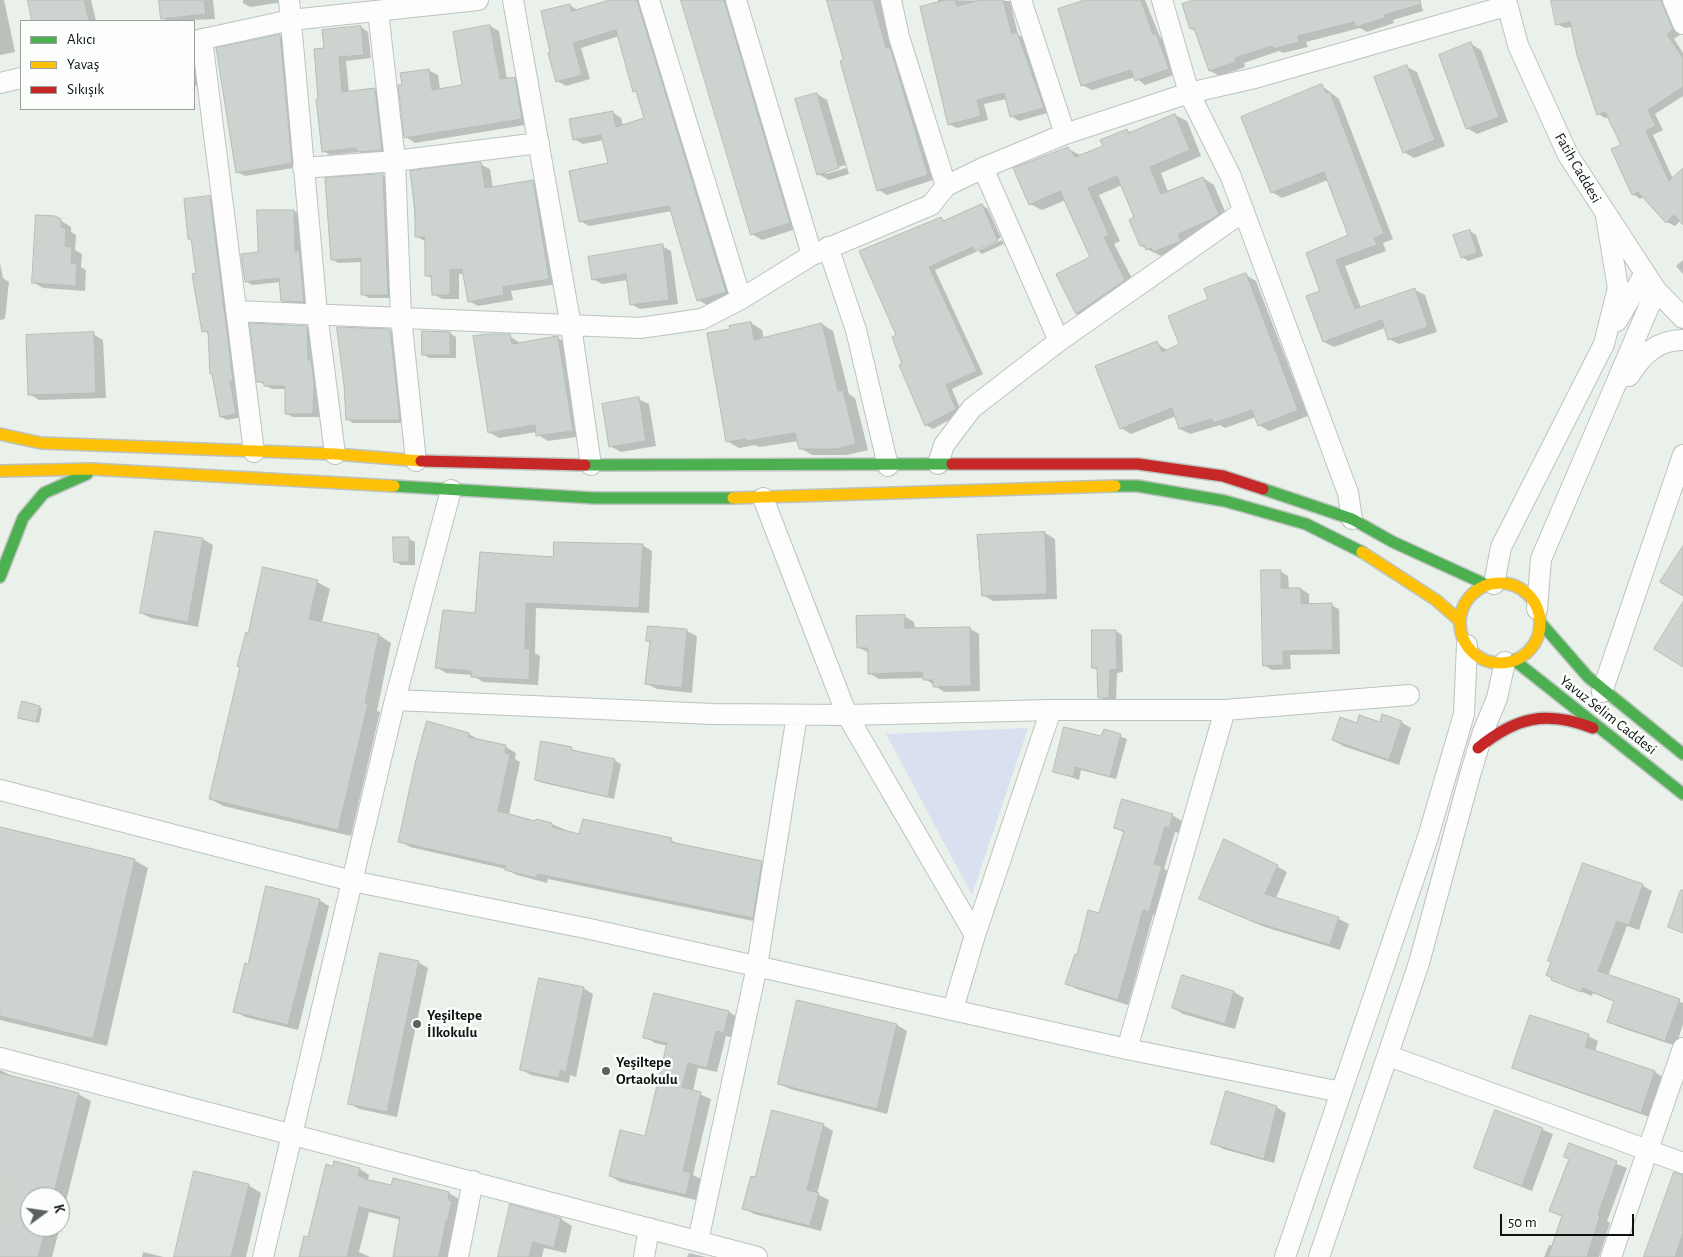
<!DOCTYPE html>
<html>
<head>
<meta charset="utf-8">
<style>
  body { margin:0 }
  #map { position:relative; width:1683px; height:1257px; overflow:hidden; background:#eaf1eb; font-family:"Alegreya Sans",sans-serif }
  canvas { display:block }
  .legend { position:absolute; left:20px; top:20px; width:175px; height:90px; box-sizing:border-box; background:#fcfefc; border:1px solid #9da09d; margin:0; padding:6px 9px; list-style:none; font-size:15px; color:#0e130f }
  .legend li { display:flex; align-items:center; gap:10px; height:25px }
  .legend b { width:25px; border:1px solid #9da09d }
  .north { position:absolute; left:20px; top:1187px; width:50px; height:50px; box-sizing:border-box; background:#fcfefc; border:1px solid #9da09d; border-radius:50%; rotate:76deg; font-size:14px; font-weight:700; line-height:20px; text-align:center; color:#0e130f }
  .north::after { content:''; display:block; margin:auto; width:18px; height:22px; background:#5b615c; clip-path:polygon(50% 0,100% 100%,50% 72%,0 100%) }
  .scale { position:absolute; left:1500px; top:1214px; width:134px; height:22px; box-sizing:border-box; border:2px solid #0e130f; border-top:0; padding-left:6px; font-size:15px; line-height:18px; white-space:nowrap; color:#0e130f; -webkit-text-stroke:4px #fcfefc; paint-order:stroke }
</style>
</head>
<body>
<div id="map">
<canvas width="1683" height="1257"></canvas>
<ul class="legend">
<li><b style="height:6px;background:#4caf50"></b>Akıcı</li>
<li><b style="height:6px;background:#ffc107"></b>Yavaş</li>
<li><b style="height:6px;background:#c62828"></b>Sıkışık</li>
</ul>
<div class="north">K</div>
<div class="scale">50 m</div>
</div>
<script>
const c = document.querySelector('canvas').getContext('2d');
c.lineJoin = 'round';
function fillPath(path, color) { c.fillStyle = color; c.fill(path, 'evenodd'); }
function trace(path, color, width, dash) { c.strokeStyle = color; c.lineWidth = width; c.lineCap = dash ? 'butt' : 'round'; c.setLineDash(dash || []); c.stroke(path); }
function label(font, color, halo, rows, align = 'center') {
  c.font = font + ' "Alegreya Sans",sans-serif'; c.lineWidth = 5; c.setLineDash([]); c.textBaseline = 'middle'; c.strokeStyle = halo; c.fillStyle = color; for (const [text, x, y, turn = 0] of rows) {
    c.save(); c.translate(x, y); c.rotate((+turn || 0) * Math.PI / 180); c.textAlign = isNaN(turn) ? turn : align; if (halo) c.strokeText(text, 0, 0); c.fillText(text, 0, 0); c.restore();
  }
}
fillPath(new Path2D(`
  M1028 728 972 895 886 734Z`), '#d9e0ef');
fillPath(new Path2D(`
  M0 0H4L15 52 0 55Z
  M30 0H91L96 21H33Z
  M160 0H213L215 19 168 21 162 18Z
  M243 0H283V2L250 7 243 3Z
  M615 0H644L734 297 707 305 698 300 672 211 589 226 580 221 609 163 604 140 583 144 574 139 612 112 621 118 623 126 645 118 637 93 634 91 619 36 581 48 590 79 566 86 557 81 552 53 570 5 579 11Z
  M682 0H737L799 228 762 240 752 234Z
  M827 0H881L894 51 936 179 887 195 879 190Z
  M938 0 1010 1 1018 35 1024 38 1051 112 1019 121 1011 116 1006 99 984 104 988 120 957 128 949 124Z
  M1086 0H1145L1160 37 1165 39 1177 74 1145 85 1135 77 1092 90 1082 85Z
  M1194 0H1420L1423 11 1393 20 1394 23 1367 32 1360 28 1306 42 1308 47 1283 53 1279 51 1244 63 1245 67 1220 76 1210 71 1197 32 1191 29Z
  M1551 0H1670L1669 9 1680 35 1674 39 1683 53V96L1655 114 1663 130 1653 135 1673 179H1683V223L1681 220 1675 226 1667 222 1644 197 1640 199 1633 194 1622 146 1609 117 1605 118 1598 114 1572 27 1565 28 1557 24Z
  M490 26 499 31 507 79 514 78 523 83 531 124 415 143 406 137 428 70 438 75 440 90 464 86Z
  M361 27 368 32 371 58 346 61 349 92 374 89 382 94 389 154 365 156 359 152 330 155 323 151 319 100 325 49Z
  M280 36 287 40 299 167 245 176 237 172Z
  M1471 44 1481 50 1508 122 1477 134 1467 128Z
  M194 56 201 85 194 86Z
  M1407 67 1417 72 1445 146 1414 158 1404 152Z
  M1322 86 1339 99 1393 239 1383 243 1386 251 1345 266 1361 308 1415 290 1425 295 1437 332 1399 344 1389 339 1385 328 1334 347 1324 342 1322 291 1307 254 1349 235 1328 180 1282 198 1272 192Z
  M817 94 827 100 849 174 829 180 818 174ZM845 165 846 168 825 174V171Z
  M1175 115 1187 121 1201 156 1161 173 1168 192 1203 178 1214 185 1229 221 1165 258 1141 246 1136 218 1122 185 1099 195 1120 241 1114 244 1136 286 1088 320 1077 314 1058 275 1092 257 1066 200 1042 210 1030 204 1068 149 1080 155 1104 146 1127 130 1131 133Z
  M480 164 490 169 493 188 532 182 541 187 557 284 511 291 513 300 478 306 469 301 465 274H459V299H442L433 294V279L426 275V242L416 236 411 172Z
  M383 175 389 179 394 298H369L363 294V262L338 263 332 259Z
  M210 197 216 201 242 417 227 420 221 417 209 334 204 331 193 240 189 238Z
  M982 205 988 209 1001 238 975 249 977 251 1002 240 1004 244 982 254 978 251 935 270 983 374 952 389 962 413 933 429 926 425 904 364 897 336 941 219 945 221Z
  M294 211 300 214 301 253 306 255 310 305 289 304 282 300 281 282 252 285 246 281 259 253Z
  M55 217 71 227V232L76 235 75 250 82 254 81 267 86 270 85 291 43 288 33 282Z
  M1470 231 1476 235 1483 256 1468 261 1462 257Z
  M662 246 671 251 678 304 640 309 631 304 628 280 602 284 593 279Z
  M1683 260V274L1676 266Z
  M0 263 3 278 9 282 5 319 0 320Z
  M1246 275 1256 281 1308 416 1269 431 1259 425 1256 417 1225 428 1220 425 1190 434 1180 429 1176 416 1131 434 1121 428 1156 343 1168 351 1181 344Z
  M751 323 762 330 764 339 822 324 833 331 849 394 855 398 868 450 847 455H812L800 448 799 441 759 447 755 445 739 448 727 441 731 330Z
  M306 327 313 331 320 385 319 417H293L287 414 286 389H272L258 381Z
  M390 331 397 334 406 423H353L347 419Z
  M450 333 456 337V358H429L423 354Z
  M93 334 103 340 106 398 39 400 29 394Z
  M510 336 521 344 558 338 568 344 583 436 548 441 538 435 537 432 499 438 489 432Z
  M638 399 649 404 656 446 621 452 610 446Z
  M1045 533 1055 539 1057 599 993 601 983 595Z
  M203 539 213 545 198 627 151 618 141 613Z
  M409 539 415 542V565H401L395 561Z
  M642 545 652 551 649 613 536 608 535 653 540 656 538 685 483 682 472 675 446 673 436 667 555 559Z
  M1280 571 1288 576 1289 590 1301 589 1309 594V605H1331L1339 609 1340 654 1290 655 1291 669 1272 670 1264 665Z
  M317 582 330 589 322 622 379 635 391 643 377 711 380 712 351 836 223 806 211 799Z
  M904 616 914 622 915 629 969 628 979 634 980 691 944 692 924 678 879 679 869 673V653L858 647Z
  M649 627 687 631 697 636 692 693 657 689 647 684 651 642 647 640Z
  M1116 631 1122 635 1123 672 1117 673 1116 701H1106L1100 697 1099 671 1094 668Z
  M40 707 42 709 39 723 22 719Z
  M1401 722 1411 728 1399 765 1343 746 1333 740 1358 725Z
  M428 723 469 734 479 740 506 747 516 753 515 759 520 762 509 815 536 823 552 824 580 836 671 840 682 846 761 863 772 869 763 923 548 879 547 883 517 875 506 869 410 847 400 841Z
  M1104 730 1127 739 1116 779 1081 770 1079 780 1055 771 1102 738Z
  M542 742 614 760 621 764 614 799 543 783 536 780Z
  M1172 815 1182 821 1179 833 1175 832 1164 869 1172 873 1159 917 1153 915 1128 1005 1077 989 1067 983 1100 915 1125 833 1115 828Z
  M0 828 134 860 148 868 107 1046 0 1020Z
  M1277 866 1287 872 1276 898 1339 919 1349 924 1340 950 1265 927 1210 904Z
  M1642 885 1652 891 1639 930 1627 926 1608 976 1683 1003V1024L1676 1046 1619 1027 1609 1021 1615 1002 1593 993 1592 996 1553 980 1552 962Z
  M319 900 329 906 298 1030 245 1017 235 1011Z
  M418 962 428 968 397 1117 359 1109 349 1103Z
  M1182 977 1234 992 1244 998 1235 1029 1183 1014 1173 1008Z
  M583 988 593 994 576 1077 570 1075 569 1083 531 1075 521 1069Z
  M655 995 729 1012 739 1018 734 1038 726 1036 717 1072 698 1068 693 1091 711 1099 693 1175 701 1179 696 1200 620 1182 610 1176 646 1138 668 1046 655 1043 645 1037Z
  M897 1025 907 1031 887 1114 790 1089 780 1084Z
  M1588 1036 1598 1041 1595 1052 1655 1072 1665 1078 1652 1118 1524 1073 1514 1067Z
  M0 1070 16 1078 78 1094 91 1101 60 1225V1197H30V1227H60L52 1257H0Z
  M1276 1107 1286 1113 1274 1163 1223 1149 1213 1143Z
  M1496 1111 1553 1134 1532 1191 1475 1168Z
  M823 1125 833 1131 817 1194 829 1200 821 1231 754 1214 744 1208 756 1178Z
  M1570 1145 1627 1168 1607 1221 1610 1223 1599 1257H1544L1549 1245 1553 1246 1563 1217 1551 1210 1570 1159Z
  M360 1169 369 1175 368 1180 392 1187 394 1179 449 1193 459 1199 457 1205 462 1208 449 1257H394L401 1220 369 1212 359 1252 370 1257H300L308 1239Z
  M1683 1182V1257H1646Z
  M248 1185 261 1193 246 1257H175Z
  M561 1219 572 1226 566 1253 544 1248 542 1257H499Z
  M143 1252 164 1257H142Z
  M689 1253 706 1257H687Z`), '#0003');
const building = new Path2D(`
  M28 0H84L89 21H32Z
  M159 0H204L206 14 161 19Z
  M610 0H637L726 292 697 301 669 206 579 222 569 171 608 163 601 135 573 140 569 119 613 111 616 127 644 118 636 91 633 92 616 30 573 43 582 75 556 82 548 53 550 52 541 11 570 4 571 11Z
  M681 0H724L790 223 751 235Z
  M827 0H873L886 48 890 47 928 175 877 191 840 61 843 60Z
  M945 0H955L957 6 981 0H1003L1012 34 1017 32 1044 108 1010 117 1004 93 977 100 981 116 948 125 920 7Z
  M1085 0H1141L1153 34 1156 33 1169 69 1135 81 1131 70 1081 86 1058 9Z
  M1194 0H1420L1421 4 1384 15 1385 18 1356 27 1354 22 1298 36 1299 42 1273 49 1272 46 1235 58 1236 62 1209 71 1194 28 1190 29 1182 4Z
  M1551 0H1661L1673 30 1667 34 1683 58V87L1648 110 1656 126 1646 131 1669 181 1683 168V225L1674 215 1666 223 1638 192 1632 195 1611 149 1621 145 1605 112 1597 115 1577 55 1570 22 1556 25Z
  M490 25 500 79 515 77 522 119 404 138 398 85H402L400 73 429 69 432 90 462 85 453 32Z
  M361 26 364 55 339 57 342 92 375 88 382 150 357 152 356 148 322 152 316 99 318 98 314 49 324 48 322 30Z
  M280 35 292 163 236 173 216 48Z
  M1471 42 1499 117 1466 129 1439 55Z
  M1407 65 1435 140 1403 153 1374 77Z
  M1322 84 1326 93 1330 92 1384 234 1374 238 1377 245 1336 260 1355 309 1415 288 1428 327 1388 340 1382 320 1323 342 1306 296 1320 291 1306 253 1348 235 1324 172 1271 193 1241 117Z
  M817 93 839 168 817 175 795 99Z
  M1175 114 1190 150 1150 167 1161 194 1203 177 1219 214 1210 220 1178 234 1181 241 1153 252 1151 248 1146 250 1144 245 1140 246 1129 220 1134 217 1117 176 1088 188 1109 235 1104 237 1125 280 1076 314 1056 274 1090 257 1060 191 1029 205 1013 168 1068 147 1075 157 1103 146 1100 140 1127 129 1128 133Z
  M481 162 485 188 533 180 549 279 503 287 504 295 468 302 462 269 450 270V295H432L431 276H425V237H415V211L410 171Z
  M383 174 388 295H361V258L331 260 325 178Z
  M210 196 233 381H230L236 414 220 417 212 374H210L208 331 202 332 192 274 196 273 191 239H188L184 199Z
  M982 204 998 241 974 251 973 247 929 267 977 371 946 385 956 409 925 426 899 365 902 364 892 337 896 335 859 251 941 217 943 221Z
  M257 210H294L295 251 299 250 304 302 281 301 279 278 245 282 241 254 258 252Z
  M36 215 55 216 61 219V227L66 228 65 246 72 247 71 263H77L76 286 32 283Z
  M1470 230 1477 253 1461 258 1453 235Z
  M663 244 669 300 630 305 626 274 592 280 588 257Z
  M1246 273 1298 410 1258 426 1252 410 1214 423 1212 419 1179 429 1172 408 1120 429 1095 366 1157 341 1162 352 1179 344 1168 316 1208 299 1204 289Z
  M751 322 754 340 822 323 838 391 843 390 856 444 835 449H799L795 433 747 441 746 439 726 442 707 333 730 329 729 326Z
  M250 323 307 326 308 360H311L314 381 313 414H285V386H264V382H257Z
  M337 327 390 329 400 420H346L344 385Z
  M422 331 450 332V355H422Z
  M94 332 96 393 28 395 26 335Z
  M489 334H510L512 344 558 336 573 431 536 436 535 425 488 433 473 336Z
  M639 397 646 441 609 447 602 404Z
  M155 531 203 538 188 622 140 613Z
  M1045 532 1047 594 982 596 977 535Z
  M393 537H409V562H394Z
  M554 542 643 544 639 608 526 603 525 649H530L529 680 471 677V671L435 668 443 610 475 613 480 552 553 557Z
  M1683 546V596L1660 582Z
  M263 567 318 580 309 619 379 634 365 703 368 704 338 830 209 799 240 667 237 666 246 632 248 633Z
  M1261 570H1281V588H1301V604L1332 603 1333 650 1283 651V665L1263 666Z
  M1683 602V667L1654 649Z
  M905 615V628L970 627 971 686 933 687V680H923L922 672 868 674V648H857L856 616Z
  M648 626 687 629 682 688 645 684 650 641H646Z
  M1092 630H1116L1117 669 1110 670 1109 698H1098L1097 668H1092Z
  M22 701 40 706 36 722 18 718Z
  M1382 714 1402 721 1389 760 1332 740 1340 717 1357 723 1359 715 1380 722Z
  M427 721 469 733 468 737 506 745 505 753 510 754 498 811 535 821 536 819 552 823V827L579 834 583 819 672 838 671 842 762 861 753 918 538 874 536 878 505 870 506 866 398 842 416 760Z
  M1064 727 1101 736 1104 729 1121 734 1110 777 1075 767 1073 777 1053 772Z
  M541 741 572 747 571 750 615 759 608 797 535 780Z
  M1122 799 1173 814 1169 828 1165 827 1154 864 1162 866 1149 912 1143 910 1118 1000 1065 984 1075 954 1077 955 1088 910 1099 913 1124 831 1114 828Z
  M0 827 135 859 93 1039 0 1016Z
  M1224 839 1278 865 1265 894 1339 917 1330 945 1254 922 1199 899Z
  M1583 863 1643 884 1629 925 1617 921 1598 971 1680 999 1665 1041 1607 1022 1614 1001 1583 988 1581 992 1551 980 1552 978 1546 975 1551 962 1548 961Z
  M266 886 320 899 288 1025 233 1012 245 963 248 964Z
  M1681 890H1683V933L1668 927Z
  M380 953 419 961 387 1112 348 1104Z
  M1182 975 1234 991 1225 1024 1172 1008Z
  M539 978 584 987 566 1072 560 1070 559 1078 520 1070Z
  M654 993 729 1011 724 1033 716 1031 707 1068 688 1063 682 1087 701 1092 683 1171 691 1172 686 1195 609 1176 620 1130 645 1136 667 1043 643 1038Z
  M797 1000 897 1024 877 1109 778 1084Z
  M1530 1015 1589 1034 1585 1047 1655 1071 1641 1113 1512 1068Z
  M0 1073 79 1093 53 1197H30V1227H46L38 1257H0Z
  M1226 1091 1277 1106 1264 1159 1211 1144Z
  M772 1110 824 1124 807 1190 819 1193 810 1226 742 1209 751 1176 755 1177Z
  M1495 1110 1543 1128 1522 1186 1474 1168Z
  M1569 1143 1617 1161 1598 1215 1600 1216 1587 1257H1548L1562 1216 1549 1211 1569 1159 1564 1157Z
  M334 1161 360 1168 358 1176 365 1177V1179L391 1185 393 1178 449 1192 448 1200 452 1201 447 1222 446 1221 439 1257H393L400 1217 359 1207 347 1257H299L304 1236 308 1237 326 1164 333 1166Z
  M194 1171 249 1184 231 1257H174Z
  M1674 1172 1683 1175V1233L1675 1257H1644Z
  M510 1204 561 1218 554 1248 533 1242 529 1257H498Z`);
fillPath(building, '#cdd3ce');
trace(building, '#b6bcb7', 1);
const street = new Path2D(`
  M289 0 317 313 335 454
  M513 0 571 326 591 465
  M649 0 741 299
  M736 0 812 255
  M891 0 899 37 946 186
  M1021 0 1065 134
  M1162 0 1189 93 1231 177 1348 493 1352 519
  M1506 0 1518 45 1568 155 1656 290 1683 318
  M1673 0 1683 24
  M378 11 395 161 401 317 416 461
  M202 39 254 452
  M194 41 291 20 478 0
  M0 83 21 78
  M303 168 395 161 539 143
  M983 168 1059 341
  M828 247 856 330 888 466
  M236 311 640 328 702 319 741 299 812 255 931 205 946 186 983 168 1065 134 1189 93 1255 78 1506 6
  M1617 321 1645 273
  M1629 376C1642 355 1657 340 1683 340
  M938 464 944 445 972 408 1059 341 1244 211
  M763 498 847 715 975 935
  M1494 584 1501 547 1604 344 1618 288 1606 216
  M1537 609 1541 559 1656 290
  M1602 692 1683 455
  M395 700 713 714 847 715 1051 710H1225L1409 695
  M0 790 352 881 590 929 1127 1049 1341 1092
  M953 1009 975 935 1051 710
  M1127 1049 1225 710
  M1389 1056 1683 1163
  M0 1058 757 1257
  M698 1241 757 966 797 715
  M263 1257 395 700 451 490
  M458 1257 473 1181
  M644 1257 649 1228
  M1285 1257 1428 837 1464 714 1467 645
  M1319 1257 1419 963 1470 775 1483 732 1497 698 1505 662
  M1611 1257 1683 1048`);
const fast = new Path2D(`
  M585 465 952 464
  M394 486 594 498H733
  M1115 486H1138L1225 501 1306 524 1362 552
  M1263 489 1352 519 1393 542 1487 585
  M0 577 23 518 44 493 87 474
  M1540 622 1588 677 1683 754
  M1514 660 1683 794`);
const slow = new Path2D(`
  M0 434 41 443 335 454 421 461
  M0 471 90 469 394 486
  M733 498 1115 486
  M1362 552 1436 600 1460 621
  M1460 623a40 40 0 1 1 80 0a40 40 0 1 1-80 0Z`);
const jam = new Path2D(`
  M421 461 585 465
  M952 464H1138L1223 476 1263 489
  M1478 748C1516 717 1546 710 1593 728`);
trace(street, '#bdc3be', 22);
trace(fast, '#bdc3be', 14);
trace(slow, '#bdc3be', 14);
trace(jam, '#bdc3be', 14);
trace(street, '#fcfdfc', 20);
trace(fast, '#4caf50', 11);
trace(slow, '#ffc107', 11);
trace(jam, '#c62828', 11);
for (const [x, y, r, color] of [
  [417,1024,5,"#5b615c"],
  [606,1071,5,"#5b615c"]
]) { const dot = new Path2D(); dot.arc(x, y, r, 0, 2 * Math.PI); c.fillStyle = color; c.fill(dot); trace(dot, '#fcfefc', 2); }
label('15px', '#0e130f', '#fcfefc', [
  ["Fatih Caddesi",1578,168,60],
  ["Yavuz Selim Caddesi",1608,715,38]
]);
label('bold 15px', '#0e130f', '#fcfefc', [
  ["Yeşiltepe",427,1015],
  ["İlkokulu",427,1032],
  ["Yeşiltepe",616,1062],
  ["Ortaokulu",616,1079]
], 'left');
</script>
</body>
</html>
